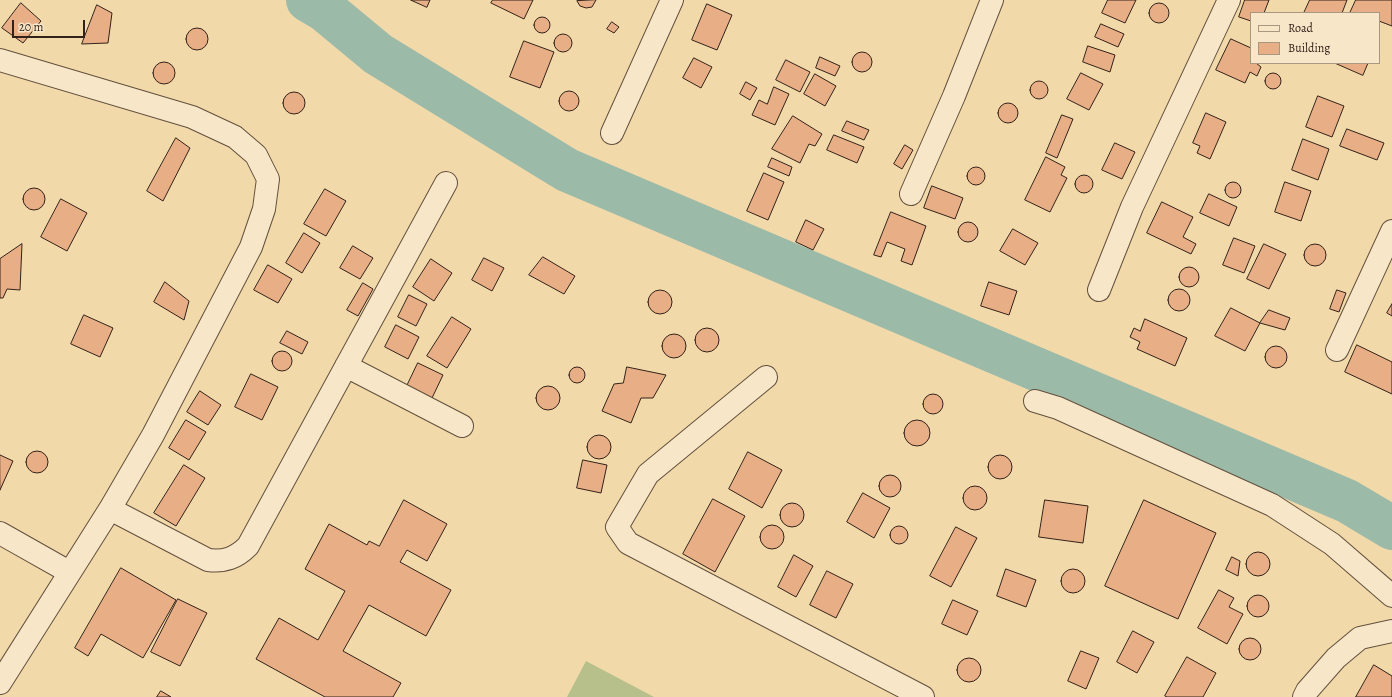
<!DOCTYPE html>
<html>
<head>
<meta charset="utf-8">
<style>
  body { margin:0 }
  #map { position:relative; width:1392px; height:697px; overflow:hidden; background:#f2d9aa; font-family:Alegreya,serif }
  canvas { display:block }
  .legend { position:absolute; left:1250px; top:12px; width:130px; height:52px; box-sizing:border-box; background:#f7e6c8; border:1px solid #a89882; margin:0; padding:5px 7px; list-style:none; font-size:12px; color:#322219 }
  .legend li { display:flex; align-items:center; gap:8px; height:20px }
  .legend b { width:20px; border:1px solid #a89882 }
  .scale { position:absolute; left:12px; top:20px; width:73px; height:18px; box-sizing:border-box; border:2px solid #322219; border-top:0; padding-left:5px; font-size:12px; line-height:14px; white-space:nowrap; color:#322219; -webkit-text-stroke:3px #f7e6c8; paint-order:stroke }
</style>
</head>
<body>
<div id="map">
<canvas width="1392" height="697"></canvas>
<ul class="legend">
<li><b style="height:5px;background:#f7e6c8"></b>Road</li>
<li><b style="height:11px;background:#e8ae85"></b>Building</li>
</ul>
<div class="scale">20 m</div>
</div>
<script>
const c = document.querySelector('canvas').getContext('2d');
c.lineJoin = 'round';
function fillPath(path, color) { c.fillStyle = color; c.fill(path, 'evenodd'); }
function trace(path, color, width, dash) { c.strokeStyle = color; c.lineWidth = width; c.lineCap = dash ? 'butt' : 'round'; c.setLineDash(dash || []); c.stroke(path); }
fillPath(new Path2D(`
  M586 661 654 697H567Z`), '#b7c08b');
trace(new Path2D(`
  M308 0 325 10 378 54 567 170 1347 501 1392 528`), '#9bbaa8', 44);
const building = new Path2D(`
  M411 0H430L427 7Z
  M493 0H533L524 19 491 3Z
  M596 0 592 7 586 8 580 6 577 1Z
  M1108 0H1136L1125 23 1102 13Z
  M1245 0H1269L1264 13H1251V21L1239 17Z
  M1310 0H1347L1342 13H1304Z
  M1356 0H1392V26L1379 21V13H1350Z
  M1149 13a10 10 0 1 1 20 0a10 10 0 1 1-20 0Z
  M21 3 41 21 23 43 2 28Z
  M707 4 732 15 717 50 692 40Z
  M97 5 112 13 108 43 82 44Z
  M534 25a8 8 0 1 1 16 0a8 8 0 1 1-16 0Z
  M612 22 619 27 614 33 607 29Z
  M1101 24 1124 34 1118 47 1095 37Z
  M186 39a11 11 0 1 1 22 0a11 11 0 1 1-22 0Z
  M554 43a9 9 0 1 1 18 0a9 9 0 1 1-18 0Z
  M1231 39 1251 48V63H1256L1261 67 1257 76 1250 72 1245 83 1216 70Z
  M524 41 554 52 540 88 510 77Z
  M1088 46 1115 55 1110 72 1083 62Z
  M852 62a10 10 0 1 1 20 0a10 10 0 1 1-20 0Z
  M820 57 840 66 835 76 816 68Z
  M694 58 712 67 701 88 683 78Z
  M786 60 810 72 800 92 776 80Z
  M153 73a11 11 0 1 1 22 0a11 11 0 1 1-22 0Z
  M1335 63H1368L1363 75Z
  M1081 73 1103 84 1089 110 1067 99Z
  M1265 81a8 8 0 1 1 16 0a8 8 0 1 1-16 0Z
  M815 74 836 86 825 106 804 94Z
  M1030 90a9 9 0 1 1 18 0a9 9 0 1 1-18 0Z
  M746 82 757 88 750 100 740 94Z
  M774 87 789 94 775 125 752 115 759 100 767 104Z
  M559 101a10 10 0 1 1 20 0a10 10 0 1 1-20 0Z
  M283 103a11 11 0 1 1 22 0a11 11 0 1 1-22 0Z
  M1318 96 1344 106 1332 137 1306 127Z
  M998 113a10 10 0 1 1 20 0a10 10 0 1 1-20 0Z
  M1206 113 1226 122 1210 159 1197 153 1200 146 1193 143Z
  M1062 115 1073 119 1057 158 1046 153Z
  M793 116 822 134 815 146 809 144 800 163 772 149Z
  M847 121 869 130 864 140 842 131Z
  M1347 129 1384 143 1377 160 1340 146Z
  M834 135 864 147 857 163 827 150Z
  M176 138 190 148 163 201 147 191Z
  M1303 139 1329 149 1318 180 1292 170Z
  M1115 143 1135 152 1122 179 1102 170Z
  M905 145 913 150 902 169 894 164Z
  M1046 157 1065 167 1061 175 1067 178 1050 212 1025 200Z
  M772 158 792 167 789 176 768 167Z
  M967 176a9 9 0 1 1 18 0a9 9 0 1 1-18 0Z
  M764 173 784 182 768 220 747 211Z
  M1075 184a9 9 0 1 1 18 0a9 9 0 1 1-18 0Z
  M1285 182 1311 191 1301 221 1275 212Z
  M1225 190a8 8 0 1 1 16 0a8 8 0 1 1-16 0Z
  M932 186 963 198 955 219 924 208Z
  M23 199a11 11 0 1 1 22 0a11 11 0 1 1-22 0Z
  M325 189 346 201 326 236 304 224Z
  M1209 194 1237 207 1229 226 1200 213Z
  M61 199 87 213 67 251 41 237Z
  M1162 202 1193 217 1183 237 1196 244 1191 254 1147 233Z
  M891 212 926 226 912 265 901 261 905 249 887 242 881 257 874 255Z
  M806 220 824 229 813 250 796 242Z
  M958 232a10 10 0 1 1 20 0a10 10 0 1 1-20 0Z
  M1013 229 1038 243 1025 265 1000 251Z
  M304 233 320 243 302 273 286 263Z
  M1234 238 1255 246 1244 273 1223 265Z
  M22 244 20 290 7 289 3 298H0V259Z
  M1264 244 1286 254 1269 289 1247 279Z
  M1304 255a11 11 0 1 1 22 0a11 11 0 1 1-22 0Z
  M353 246 373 258 360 279 340 268Z
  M543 257 575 276 564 294 529 275Z
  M484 258 504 268 492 291 472 280Z
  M431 259 452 273 434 301 413 287Z
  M268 265 292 279 278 303 254 290Z
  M1179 277a10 10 0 1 1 20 0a10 10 0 1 1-20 0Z
  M165 282 189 301 184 320 154 302Z
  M989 282 1017 291 1009 315 981 306Z
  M363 283 373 289 358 316 347 310Z
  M1168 300a11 11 0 1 1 22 0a11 11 0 1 1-22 0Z
  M648 302a12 12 0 1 1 24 0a12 12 0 1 1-24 0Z
  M1337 290 1346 293 1339 312 1330 309Z
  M409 295 427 304 416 326 398 317Z
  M1392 304V316L1387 313Z
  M1231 308 1260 323 1245 351 1215 336Z
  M1269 310 1290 318 1285 330 1260 323Z
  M84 315 113 328 100 357 71 344Z
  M452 317 471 329 447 368 427 356Z
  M1145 319 1187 338 1175 366 1137 349 1140 342 1130 337 1134 328 1140 331Z
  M396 325 419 337 408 359 385 347Z
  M695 340a12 12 0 1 1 24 0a12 12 0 1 1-24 0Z
  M287 331 308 342 302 354 280 343Z
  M662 346a12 12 0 1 1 24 0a12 12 0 1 1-24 0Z
  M1357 345 1392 362V394L1345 372Z
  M1265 357a11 11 0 1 1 22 0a11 11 0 1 1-22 0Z
  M272 361a10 10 0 1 1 20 0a10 10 0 1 1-20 0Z
  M418 363 443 375 432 398 407 386Z
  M569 375a8 8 0 1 1 16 0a8 8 0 1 1-16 0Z
  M627 367 666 375 653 398H641L631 423 602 411 614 384 623 383Z
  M251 374 278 387 262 420 235 407Z
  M536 398a12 12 0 1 1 24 0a12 12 0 1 1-24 0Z
  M200 391 221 405 208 425 187 412Z
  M923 404a10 10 0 1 1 20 0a10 10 0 1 1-20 0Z
  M186 420 206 432 189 460 169 448Z
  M904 433a13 13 0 1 1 26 0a13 13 0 1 1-26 0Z
  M587 447a12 12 0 1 1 24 0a12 12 0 1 1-24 0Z
  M26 462a11 11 0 1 1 22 0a11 11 0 1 1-22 0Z
  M748 452 782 470 762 508 729 489Z
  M988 467a12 12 0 1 1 24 0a12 12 0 1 1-24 0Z
  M0 455 13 461 0 490Z
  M583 460 607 465 601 493 577 488Z
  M184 465 205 478 176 526 154 513Z
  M879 486a11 11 0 1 1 22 0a11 11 0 1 1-22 0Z
  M963 498a12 12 0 1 1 24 0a12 12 0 1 1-24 0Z
  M863 493 890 508 874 538 847 522Z
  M713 499 745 516 715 572 683 554Z
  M404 500 447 524 427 561 407 550 400 562 451 590 426 636 369 605 343 651 401 683 393 697H325L256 659 279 618 318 640 345 591 305 569 329 524 367 545 369 541 379 546Z
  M1045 500 1088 506 1083 543 1039 537Z
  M1144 500 1216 533 1178 619 1105 586Z
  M780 515a12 12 0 1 1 24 0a12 12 0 1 1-24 0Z
  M760 537a12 12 0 1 1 24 0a12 12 0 1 1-24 0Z
  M890 535a9 9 0 1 1 18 0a9 9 0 1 1-18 0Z
  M956 527 977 538 951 587 930 576Z
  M1246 564a12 12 0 1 1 24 0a12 12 0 1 1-24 0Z
  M794 555 813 566 796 597 778 587Z
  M1232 557 1240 561 1238 576 1226 570Z
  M121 568 176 600 143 658 101 634 88 656 75 648Z
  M1061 581a12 12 0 1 1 24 0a12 12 0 1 1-24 0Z
  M1006 569 1036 580 1026 607 997 596Z
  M827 571 853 584 836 618 810 605Z
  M1219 590 1234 598 1229 607 1243 614 1227 644 1198 628Z
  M1247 606a11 11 0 1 1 22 0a11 11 0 1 1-22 0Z
  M178 599 207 613 180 666 151 652Z
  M953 600 978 611 967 635 942 624Z
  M1133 631 1154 642 1137 673 1117 662Z
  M1239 649a11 11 0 1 1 22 0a11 11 0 1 1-22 0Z
  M1081 651 1099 658 1086 689 1068 681Z
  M1187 657 1216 673 1203 697H1167L1165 696Z
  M957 670a12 12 0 1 1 24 0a12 12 0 1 1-24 0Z
  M1374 665 1392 676V697H1356Z
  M161 691 171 697H157Z`);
fillPath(building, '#e8ae85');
trace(building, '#322219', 1);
const minor = new Path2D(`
  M0 60 192 117 235 137 256 155 268 179 264 209 251 247 153 435 110 509 0 683
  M612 133 672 0
  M911 194 954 96 992 0
  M1099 290 1132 207 1229 0
  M1337 350 1392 231
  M346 366 462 426
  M766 377 648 474 617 527 628 543 923 697
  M1035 401 1058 408 1272 505 1332 544 1392 596
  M110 509 208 560C225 562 236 558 248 546L446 183
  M0 533 69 572
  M1304 697 1307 691 1336 658 1360 638 1392 631`);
trace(minor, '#62503d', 24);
trace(minor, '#f7e6c8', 22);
</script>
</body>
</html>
